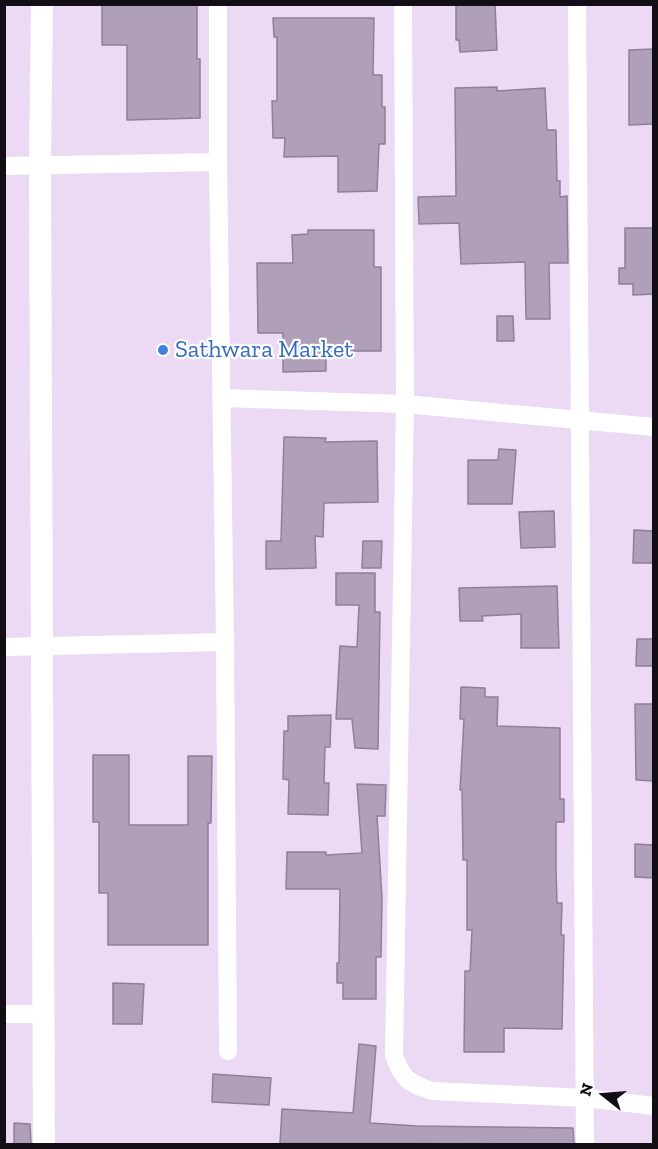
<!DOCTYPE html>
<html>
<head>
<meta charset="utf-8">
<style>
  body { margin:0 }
  #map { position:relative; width:658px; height:1149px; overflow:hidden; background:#ecd9f4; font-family:"Zilla Slab",serif }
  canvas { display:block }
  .frame { position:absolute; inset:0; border:6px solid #130d16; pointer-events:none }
  .north { position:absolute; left:574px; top:1065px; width:60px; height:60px; -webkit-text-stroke:4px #fff; paint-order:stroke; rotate:287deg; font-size:16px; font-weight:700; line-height:24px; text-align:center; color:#130d16 }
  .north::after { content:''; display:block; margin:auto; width:21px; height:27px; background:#130d16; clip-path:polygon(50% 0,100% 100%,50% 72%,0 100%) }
</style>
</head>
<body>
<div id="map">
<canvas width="658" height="1149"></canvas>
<div class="frame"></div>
<div class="north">N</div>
</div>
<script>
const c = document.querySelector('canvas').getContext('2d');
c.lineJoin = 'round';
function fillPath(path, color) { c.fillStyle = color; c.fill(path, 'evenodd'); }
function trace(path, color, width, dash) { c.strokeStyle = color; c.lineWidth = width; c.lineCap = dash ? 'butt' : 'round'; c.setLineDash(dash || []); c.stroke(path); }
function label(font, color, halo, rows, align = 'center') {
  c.font = font + ' "Zilla Slab",serif'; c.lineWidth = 4.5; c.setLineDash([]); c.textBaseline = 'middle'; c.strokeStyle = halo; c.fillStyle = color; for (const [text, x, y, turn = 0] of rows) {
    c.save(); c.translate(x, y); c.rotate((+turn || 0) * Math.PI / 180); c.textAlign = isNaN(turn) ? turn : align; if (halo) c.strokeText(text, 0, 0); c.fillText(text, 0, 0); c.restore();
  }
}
const building = new Path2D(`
  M102 4H197V59H200V118L127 120V45H102Z
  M456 4H495L497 50 460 52 459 40H456Z
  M273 18H374L373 75H382V107H385V144H379L377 191 338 192V156L284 157 285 138H273L272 101H277V37H274Z
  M654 49V124L629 125V50Z
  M497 87V91L545 88 547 130H556L557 181H560V197L567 196 568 263H549L550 319H526L525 262 461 264 459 223 419 224 418 197 456 196 455 88Z
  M625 228H654V294L633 295V284H619V268H625Z
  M308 230H374V267H381V351H326V371L283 372V333H258L257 263H293L292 235 308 234Z
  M497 316H513L514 341H497Z
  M284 437 326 438 325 442 377 441 378 502 324 503 323 537 315 536 316 568 266 569V541H281Z
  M499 449 516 450 512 504H468V460H498Z
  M554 511 555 547 521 548 519 512Z
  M634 530 654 531V563H633Z
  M363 541H382L381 568H362Z
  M336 573H375V612H380L378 749 355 748 352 719H336L340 646 357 647 359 605H336Z
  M557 586 559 648H521V614L482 616 483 621H460L459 588Z
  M637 639H654V666H636Z
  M461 687 485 688V697H498L497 726 560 728V799H564V822H556V870L557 903H562L561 935H564L562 1029 504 1028V1052H464L465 971H470L472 930H467V860H463L462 790H460L464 719H460Z
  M635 704H654V781L636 780Z
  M331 715 330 747H325L324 783H329L328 815 288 814 289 780 283 779 284 731H288V716Z
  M93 755H129V825H188V756H212L211 823H208V945H108V893H99V822H93Z
  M357 784 386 785 385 816H377L382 898 381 957H376V999H343V983H337V963H339L340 889H286L287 852H326V855L362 853Z
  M635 844 654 845V878L635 877Z
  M113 983 144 984 142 1024H113Z
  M359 1044 376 1046 370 1123 417 1126 573 1128 574 1144 280 1143 282 1109 353 1113Z
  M213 1074 271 1078 269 1105 212 1102Z
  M14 1123 30 1124 31 1144H14Z`);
fillPath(building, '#b09fb8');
trace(building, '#907f97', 1.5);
trace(new Path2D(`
  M218 4V162L225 642 228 1051
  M403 4 405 404 394 1055C402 1079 408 1083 432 1091L586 1098 654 1106
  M577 4 585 1144
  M4 166 218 162
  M222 398 405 404 654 427
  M4 647 225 642
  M4 1014H44`), '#fff', 18);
trace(new Path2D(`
  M42 4 40 165 44 1144`), '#fff', 22);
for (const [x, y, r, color] of [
  [163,350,6,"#3f7fe0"]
]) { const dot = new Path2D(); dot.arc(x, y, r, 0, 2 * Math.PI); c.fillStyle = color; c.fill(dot); trace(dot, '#fff', 2); }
label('24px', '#366cbe', '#fff', [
  ["Sathwara Market",175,350]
], 'left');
</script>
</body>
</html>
